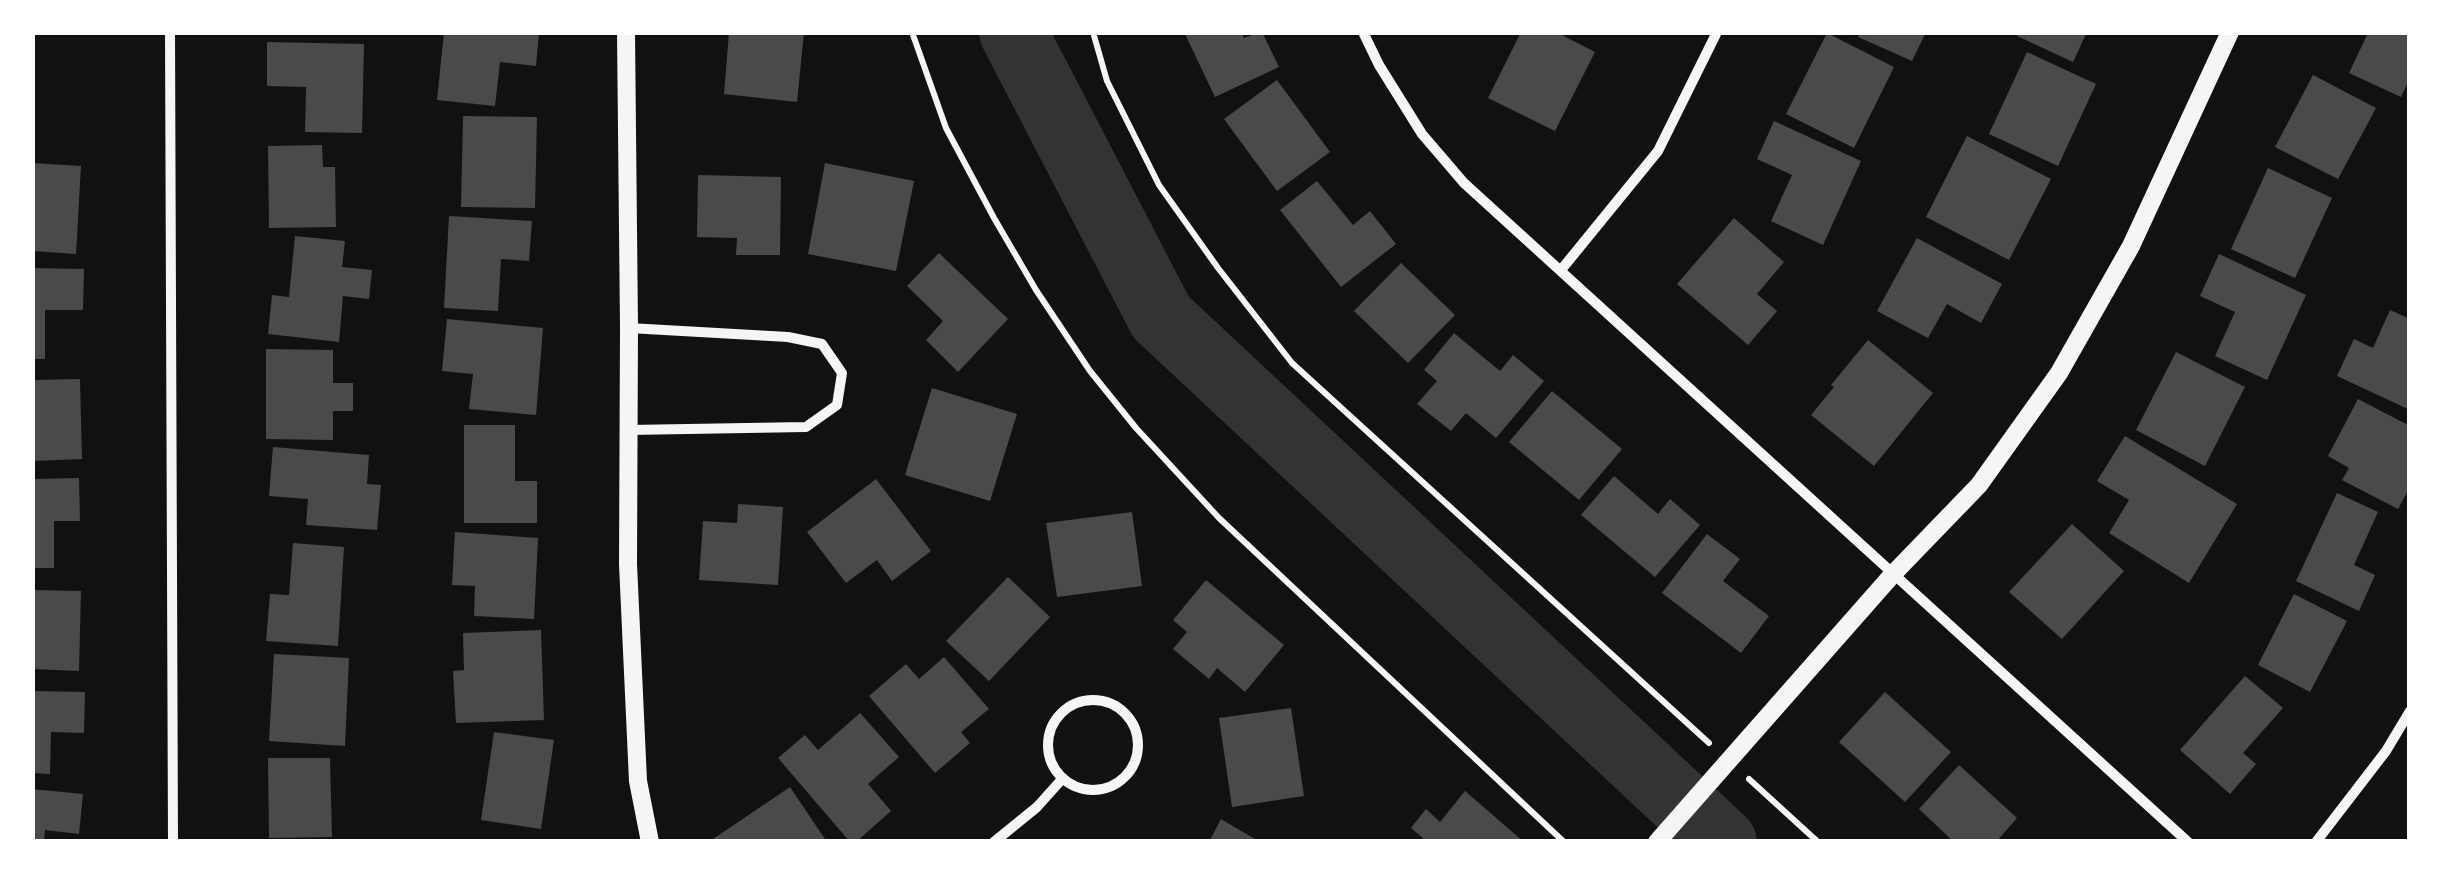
<!DOCTYPE html>
<html>
<head>
<meta charset="utf-8">
<style>
  body { margin:0 }
  #map { position:relative; width:2442px; height:874px; overflow:hidden; background:#111; font-family:Rubik,sans-serif }
  canvas { display:block }
  .frame { position:absolute; inset:0; border:35px solid #fff; pointer-events:none }
</style>
</head>
<body>
<div id="map">
<canvas width="2442" height="874"></canvas>
<div class="frame"></div>
</div>
<script>
const c = document.querySelector('canvas').getContext('2d');
c.lineJoin = 'round';
function trace(path, color, width, dash) { c.strokeStyle = color; c.lineWidth = width; c.lineCap = dash ? 'butt' : 'round'; c.setLineDash(dash || []); c.stroke(path); }
function fillPath(path, color) { c.fillStyle = color; c.fill(path, 'evenodd'); }
trace(new Path2D(`
  M1013 32 1161 317 1723 842`), '#333', 68);
fillPath(new Path2D(`
  M444 32H539L536 66 500 62 495 106 437 100Z
  M729 32H804L797 102 724 94Z
  M1184 32H1241L1244 38 1262 32 1279 67 1215 97Z
  M1521 32H1556L1595 52 1555 131 1488 98Z
  M1860 32H1926L1912 61 1858 37Z
  M2019 32H2087L2073 62 2017 36Z
  M2361 32H2410V78L2401 97 2349 73 2367 35Z
  M1827 33 1894 67 1854 148 1786 114Z
  M267 42 364 44 362 133 305 132 306 87 267 86Z
  M2027 52 2096 84 2058 166 1989 134Z
  M2313 75 2376 108 2338 179 2275 147Z
  M1277 80 1330 152 1277 191 1224 119Z
  M463 116 537 117 535 208 461 207Z
  M1774 121 1861 161 1823 245 1771 221 1792 175 1757 159Z
  M1967 136 2051 179 2009 260 1926 217Z
  M322 145 323 167H335L336 227 269 228 268 146Z
  M32 163 81 166 76 254 32 251Z
  M825 163 914 181 896 271 808 254Z
  M2268 168 2332 198 2295 278 2231 249Z
  M698 175 781 177 780 255H736L737 238 697 237Z
  M1317 181 1353 225 1370 211 1396 244 1341 287 1280 210Z
  M449 216 532 221 529 261 501 259 498 311 444 308Z
  M1734 218 1784 262 1757 294 1777 311 1748 345 1677 284Z
  M295 236 345 241 342 267 372 270 369 299 343 296 339 342 268 334 272 295 289 297Z
  M1917 238 2002 284 1981 323 1947 304 1928 338 1877 311Z
  M939 253 1008 319 958 372 926 340 943 321 907 286Z
  M2219 254 2306 295 2267 380 2215 356 2235 312 2200 296Z
  M1401 263 1455 315 1408 363 1354 311Z
  M32 268 84 269 83 310H45V359H32Z
  M2390 310 2410 319V410L2337 376 2354 339 2373 348Z
  M447 319 543 328 536 415 469 409 473 374 442 371Z
  M1454 333 1500 371 1513 355 1544 381 1496 438 1466 413 1451 431 1417 404 1437 381 1424 370Z
  M1868 340 1933 393 1874 466 1811 415 1834 387 1831 385Z
  M266 349 333 350V383H353V411H333V440L266 439Z
  M2176 352 2245 387 2205 466 2136 430Z
  M80 379 82 459 32 461V380Z
  M932 388 1017 414 990 501 905 475Z
  M1552 391 1622 449 1579 500 1509 442Z
  M2358 399 2410 426V487L2398 509 2342 480 2349 468 2328 456Z
  M464 425H515V481H537V523H464Z
  M2125 436 2237 504 2189 583 2109 533 2129 500 2097 481Z
  M273 447 369 455 367 484 381 485 377 530 306 525 308 499 269 496Z
  M1614 476 1658 514 1670 499 1700 525 1655 577 1581 515Z
  M79 478 80 521H54V568H32V479Z
  M876 479 931 551 892 581 877 560 846 583 807 532Z
  M2337 493 2378 512 2354 565 2375 575 2359 611 2296 581Z
  M738 504 783 507 778 585 699 580 703 521 737 523Z
  M1132 512 1142 586 1057 597 1046 523Z
  M2072 524 2124 571 2062 639 2009 592Z
  M455 532 538 538 534 619 474 616 475 586 452 585Z
  M1707 534 1740 559 1723 581 1769 616 1741 653 1662 593Z
  M293 543 344 547 338 646 266 641 270 594 289 595Z
  M1008 577 1050 617 989 681 946 641Z
  M1206 580 1284 645 1245 692 1217 668 1209 679 1173 649 1187 632 1173 620Z
  M32 590 81 591 79 671 32 669Z
  M2294 594 2347 621 2310 692 2258 665Z
  M541 630 544 720 456 723 453 671 464 670 463 633Z
  M274 654 349 658 345 746 269 741Z
  M944 657 989 709 961 732 970 743 935 773 869 696 906 664 919 679Z
  M2245 676 2283 708 2243 753 2256 764 2230 794 2180 750Z
  M32 691 85 692 84 733 51 732 50 774 32 773Z
  M1885 692 1951 752 1905 802 1839 742Z
  M1291 708 1304 796 1232 807 1219 718Z
  M860 713 899 757 868 784 891 811 856 842H850L778 758 805 735 818 750Z
  M494 732 554 740 541 829 481 820Z
  M268 758H330L332 837 269 838Z
  M1959 765 2017 818 1996 842H1954L1919 809Z
  M790 787 827 842H715L713 839Z
  M32 789 83 794 79 834 45 830 44 842H32Z
  M1465 791 1524 842H1421L1423 838 1411 828 1426 809 1440 822Z
  M1221 819 1260 842H1209Z`), '#4a4a4a');
trace(new Path2D(`
  M912 32 946 128 994 218 1036 290 1090 371 1136 428 1219 518 1564 842
  M1093 32 1107 81 1159 185 1218 268 1292 363 1709 743
  M1749 779 1818 842`), '#f5f5f5', 6);
trace(new Path2D(`
  M170 32 173 842
  M1363 32 1379 65 1422 134 1464 183 2188 842
  M1561 270 1658 151 1717 32
  M628 430 806 427 837 405 842 373 822 344 788 337 629 328
  M1048 745a45 45 0 1 1 90 0a45 45 0 1 1-90 0Z
  M994 842 1037 807 1063 778
  M2316 842 2386 751 2410 711`), '#f5f5f5', 10);
trace(new Path2D(`
  M626 32 629 328 628 564 638 781 650 842
  M1657 842 1893 574 1979 485 2059 373 2131 246 2230 32`), '#f5f5f5', 18);
</script>
</body>
</html>
